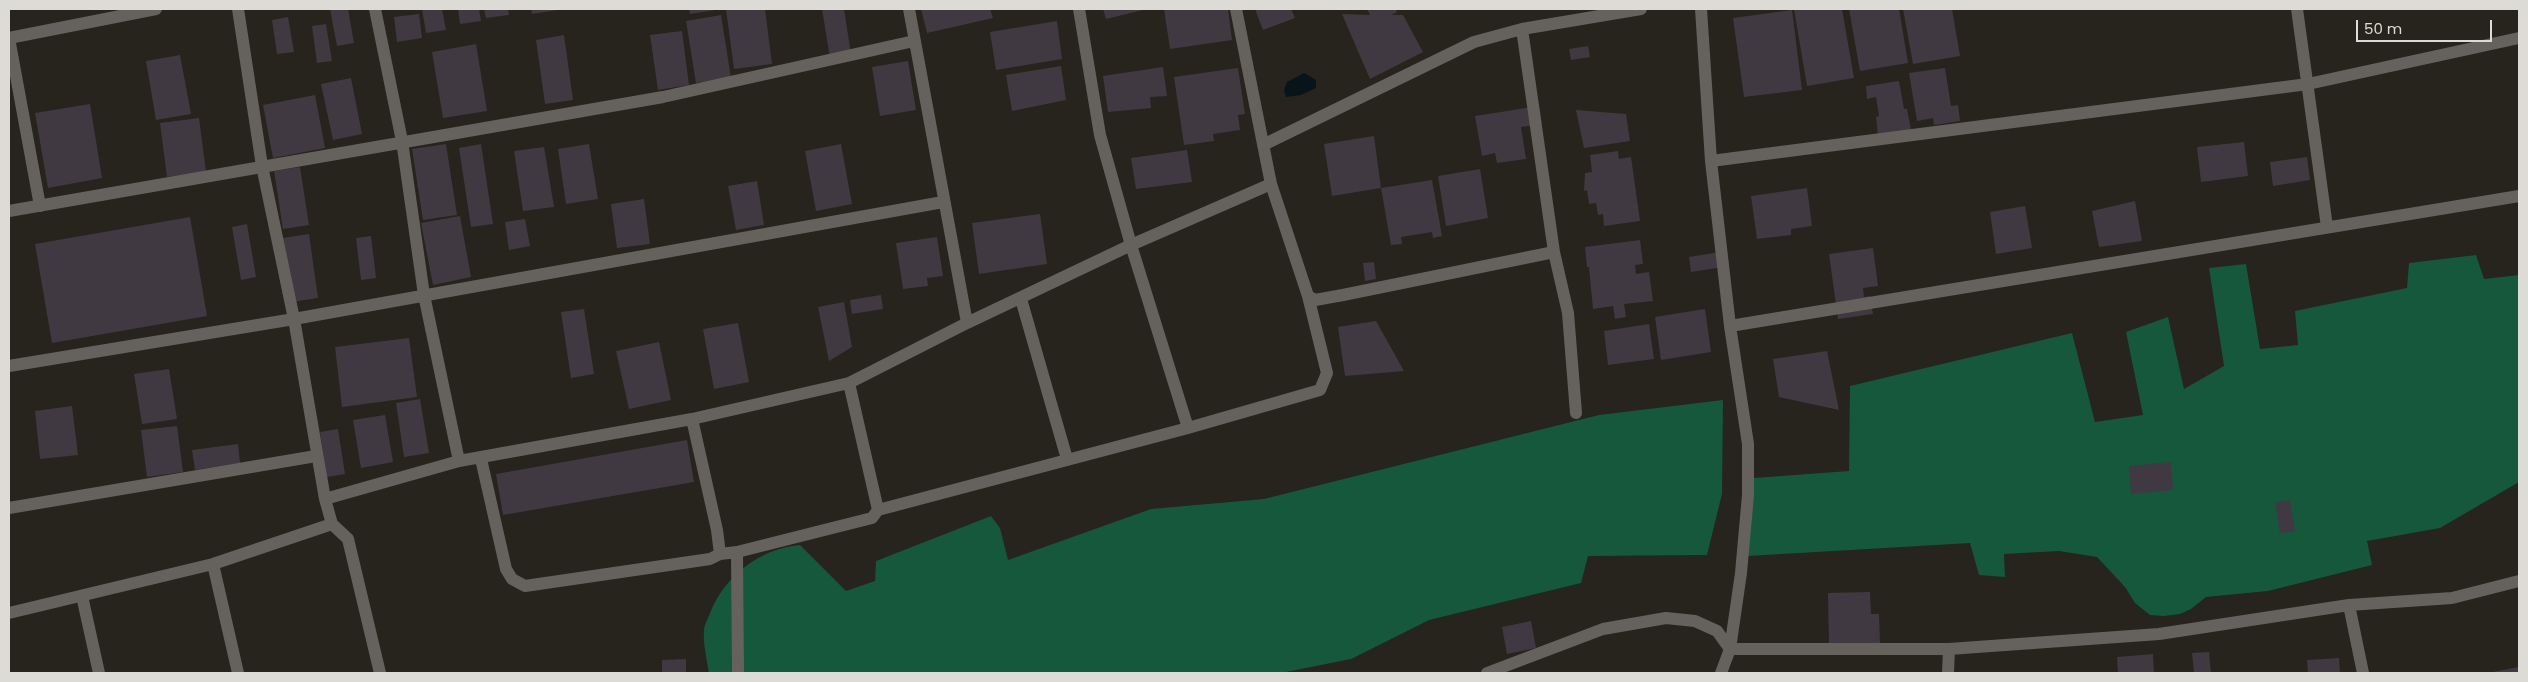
<!DOCTYPE html>
<html>
<head>
<meta charset="utf-8">
<style>
  body { margin:0 }
  #map { position:relative; width:2528px; height:682px; overflow:hidden; background:#26241c; font-family:Poppins,sans-serif }
  canvas { display:block }
  .frame { position:absolute; inset:0; border:10px solid #dddbd6; pointer-events:none }
  .scale { position:absolute; left:2356px; top:20px; width:136px; height:22px; box-sizing:border-box; border:2px solid #dddbd6; border-top:0; padding-left:6px; font-size:15px; line-height:18px; white-space:nowrap; color:#dddbd6; -webkit-text-stroke:4px #26241c; paint-order:stroke }
</style>
</head>
<body>
<div id="map">
<canvas width="2528" height="682"></canvas>
<div class="frame"></div>
<div class="scale">50 m</div>
</div>
<script>
const c = document.querySelector('canvas').getContext('2d');
c.lineJoin = 'round';
function fillPath(path, color) { c.fillStyle = color; c.fill(path, 'evenodd'); }
function trace(path, color, width, dash) { c.strokeStyle = color; c.lineWidth = width; c.lineCap = dash ? 'butt' : 'round'; c.setLineDash(dash || []); c.stroke(path); }
fillPath(new Path2D(`
  M2476 255 2484 279 2519 275V482L2440 528 2367 541 2372 565 2268 591 2206 597 2191 609 2180 614 2164 616 2150 615 2135 603 2125 587 2097 557 2059 551 2004 554 2005 577 1979 575 1970 543 1748 556 1754 478 1849 471 1850 386 2072 333 2095 422 2143 415 2126 332 2168 317 2184 389 2224 366 2209 268 2246 264 2260 349 2298 345 2295 311 2407 288 2409 263Z
  M1723 400 1722 494 1707 555 1588 556 1581 583 1429 620 1351 659 1281 673H709C707 660 703 645 704 631 704 625 708 619 710 613 725 576 759 549 800 545L846 591 875 581 876 561 991 516 1000 528 1008 560 1151 509 1264 499 1599 415Z`), '#15583c');
fillPath(new Path2D(`
  M1304 73 1316 80V88L1301 95 1286 97 1284 90 1287 82Z`), '#07151b');
fillPath(new Path2D(`
  M330 9H348L354 43 337 46Z
  M422 9H442L446 30 426 33Z
  M458 9H479L481 21 460 24Z
  M484 9H508L509 15 486 18Z
  M531 9H558V10L532 14Z
  M689 9H715V10L690 14Z
  M726 9H765L772 64 734 69Z
  M822 9H844L851 54 830 58Z
  M921 9H990L993 18 927 33Z
  M1103 9H1147L1106 19Z
  M1164 9H1228L1232 40 1170 49Z
  M1255 9H1291L1295 18 1263 30Z
  M1367 9H1396L1397 12 1391 15H1403L1423 52 1370 79 1342 14 1370 15Z
  M1794 9H1842L1854 78 1807 86Z
  M1849 9H1899L1908 63 1860 71Z
  M1903 9H1952L1960 56 1913 64Z
  M1792 10 1802 90 1744 97 1733 18Z
  M419 14 422 38 397 42 394 17Z
  M721 15 731 78 696 83 686 21Z
  M288 17 294 52 277 54 272 20Z
  M1057 21 1062 59 996 70 990 32Z
  M326 24 332 61 317 63 312 26Z
  M682 31 689 85 658 90 650 35Z
  M564 35 573 100 545 104 536 40Z
  M476 44 487 111 443 118 432 52Z
  M1588 46 1590 57 1571 60 1569 49Z
  M180 55 191 114 156 120 146 61Z
  M908 61 916 110 880 116 872 67Z
  M1061 66 1066 100 1012 111 1006 75Z
  M1163 67 1167 96 1150 97 1151 108 1108 112 1103 76Z
  M1238 68 1245 114 1238 115 1240 130 1213 134 1214 141 1184 145 1174 77Z
  M1945 68 1951 106 1958 105 1960 121 1934 125 1933 118 1917 121 1909 73Z
  M351 78 362 134 333 140 321 84Z
  M1899 81 1904 109H1907L1911 130 1878 135 1876 117 1879 116 1876 97 1867 99 1866 86Z
  M315 95 325 148 273 158 263 105Z
  M90 104 102 178 48 188 35 113Z
  M1539 106 1542 124 1521 127 1526 159 1497 163 1495 153 1482 156 1475 116Z
  M1576 110 1626 114 1630 141 1584 148Z
  M199 118 206 172 167 177 160 123Z
  M1374 136 1381 188 1332 196 1324 144Z
  M2244 142 2248 176 2201 182 2197 147Z
  M446 144 457 215 423 220 412 149Z
  M481 144 493 224 471 227 459 148Z
  M589 144 598 199 566 204 558 149Z
  M841 144 852 204 816 211 805 151Z
  M544 147 554 207 523 211 514 151Z
  M1187 150 1192 182 1136 189 1131 158Z
  M1618 151 1619 159 1631 157 1640 221 1604 226 1603 214 1598 215 1596 203 1589 204 1587 190 1584 191 1585 173 1592 172 1590 155Z
  M2307 157 2310 180 2273 186 2270 162Z
  M300 167 309 225 283 229 274 171Z
  M1480 169 1488 218 1446 226 1438 176Z
  M1432 180 1442 236 1433 238 1432 232 1401 237 1402 244 1391 245 1381 188Z
  M757 181 764 225 736 230 728 186Z
  M1807 188 1812 226 1791 229V235L1757 239 1751 196Z
  M644 199 650 244 617 248 611 204Z
  M2135 201 2142 241 2099 247 2092 211Z
  M2025 206 2032 248 1996 254 1990 212Z
  M1040 214 1047 264 979 274 972 223Z
  M460 216 471 277 433 285 421 223Z
  M190 217 207 316 52 343 35 244Z
  M525 219 530 246 509 250 505 222Z
  M247 224 256 277 241 280 232 227Z
  M309 234 318 298 292 302 283 238Z
  M371 236 376 278 361 280 356 238Z
  M937 237 943 276 927 278 928 286 903 289 896 243Z
  M1640 240 1643 264 1635 265 1636 274 1649 272 1653 301 1624 304 1626 317 1615 319 1613 306 1593 309 1589 267H1587L1585 247Z
  M1873 248 1878 286 1863 288 1864 297 1870 296 1873 314 1838 319 1829 254Z
  M1720 252 1723 267 1691 272 1689 257Z
  M1374 262 1376 279 1365 281 1363 263Z
  M881 295 883 309 852 314 850 300Z
  M844 302 852 347 829 361 818 307Z
  M584 309 594 374 571 378 561 312Z
  M1705 309 1711 352 1661 360 1655 317Z
  M1376 321 1404 371 1345 376 1338 327Z
  M738 323 749 382 714 389 703 329Z
  M1649 324 1654 359 1608 365 1604 331Z
  M409 338 417 397 342 407 335 347Z
  M659 342 671 400 629 409 616 351Z
  M1827 351 1839 410 1779 397 1773 359Z
  M169 369 177 419 142 424 134 374Z
  M420 399 429 453 404 457 396 403Z
  M72 406 78 455 40 459 35 411Z
  M385 415 393 462 361 468 353 420Z
  M177 426 183 472 147 477 141 430Z
  M338 429 345 474 327 477 320 432Z
  M687 440 694 482 503 515 496 474Z
  M238 444 240 463 195 470 192 450Z
  M2171 462 2173 490 2131 494 2129 466Z
  M2290 500 2295 531 2280 533 2275 502Z
  M1870 592 1871 614H1879L1880 644 1829 645 1828 593Z
  M1531 621 1536 648 1507 654 1502 627Z
  M2209 652 2211 673H2194L2192 653Z
  M2153 654 2154 673H2118L2117 657Z
  M2339 658 2340 673H2308L2307 660Z
  M686 659V673H662V660Z
  M2518 667 2519 673H2494L2493 672Z`), '#403941');
trace(new Path2D(`
  M238 9 262 166 294 319 325 499 332 524 348 539 380 673
  M375 9 402 141 424 295 459 461
  M909 9 967 323
  M1079 9 1100 135 1131 245 1188 428
  M1236 9 1271 184 1308 296 1315 300 1343 295 1554 252
  M1701 9 1711 161 1730 326 1748 444V495L1741 573 1730 649 1721 673
  M2297 9 2327 227
  M1522 29 1554 252 1568 313 1576 413
  M9 38 40 206
  M9 38 156 9
  M1263 145 1474 42 1522 29 1641 9
  M1711 161 2308 84 2519 38
  M9 211 663 97 914 41
  M1021 299 1067 459
  M1730 326 2519 196
  M9 366 294 319 943 202
  M481 459 506 569 512 579 525 586 710 559 720 554 717 530 692 419
  M325 499 459 461 692 419 849 383 967 323 1131 245 1271 184
  M9 508 316 456
  M878 510 1188 428 1320 390 1327 373 1308 296
  M737 552 738 673
  M720 554 737 552 872 518 878 510 849 383
  M213 564 238 673
  M82 596 99 673
  M2349 605 2363 673
  M9 613 213 564 332 524
  M1487 673 1603 629 1666 618 1695 621 1717 631 1730 649H1949L2159 634 2349 605 2452 598 2519 581
  M1948 673 1949 649`), '#65625e', 12);
</script>
</body>
</html>
